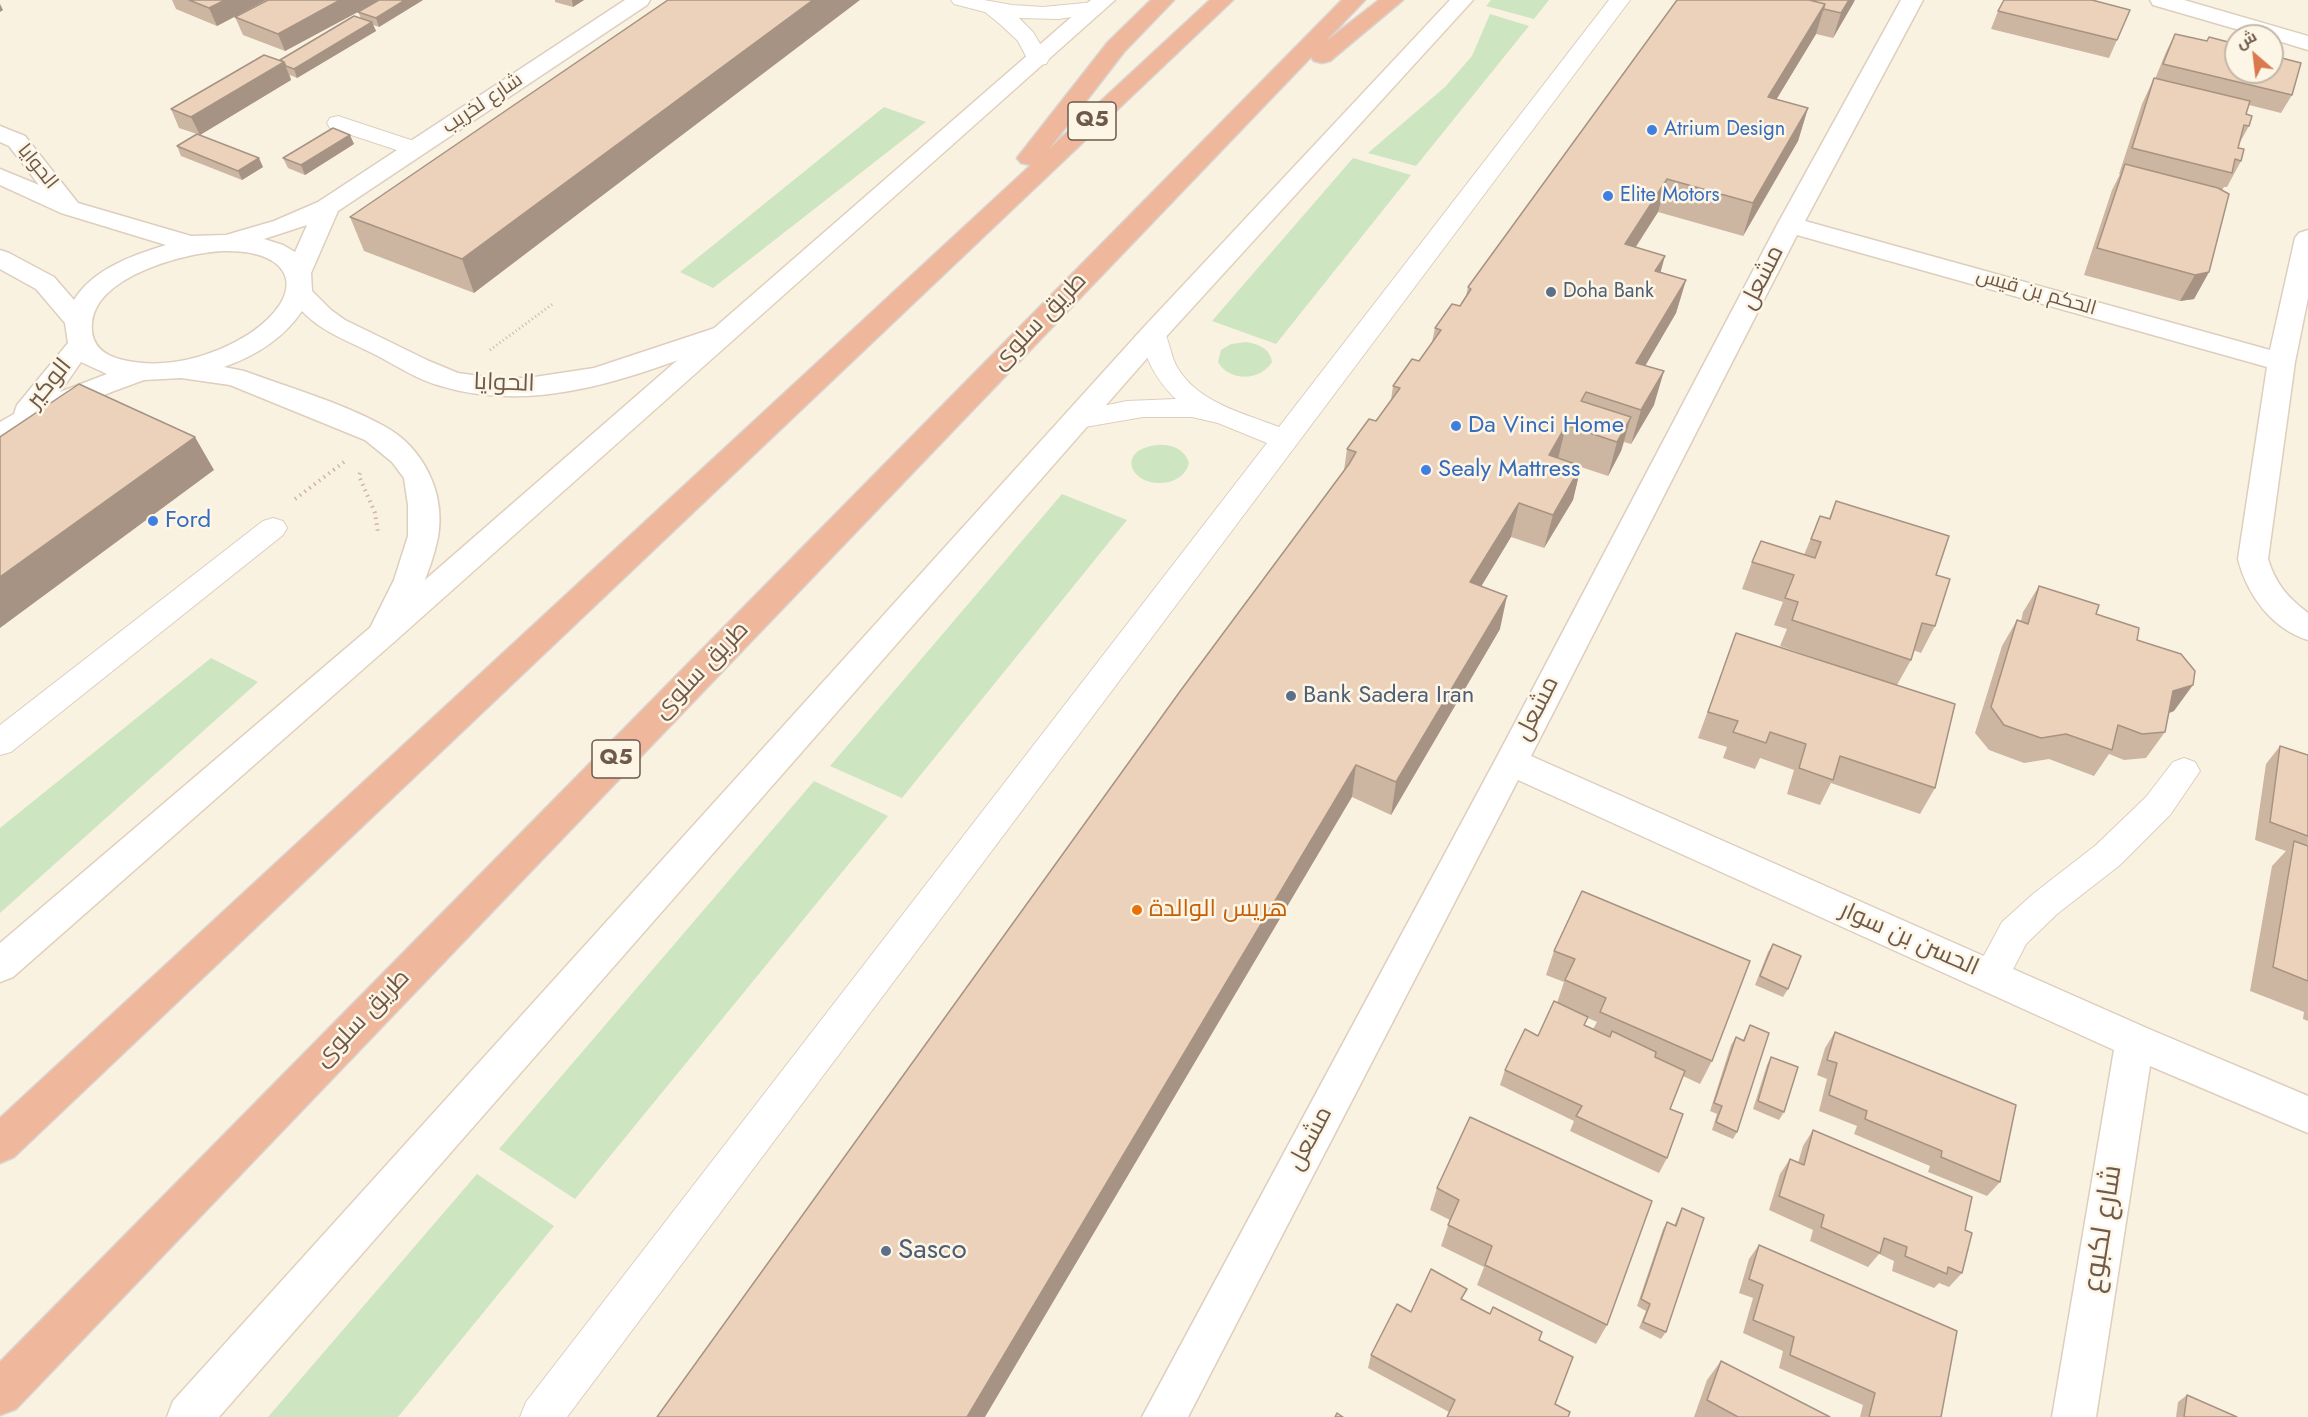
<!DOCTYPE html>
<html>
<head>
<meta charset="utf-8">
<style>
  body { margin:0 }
  #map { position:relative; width:2308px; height:1417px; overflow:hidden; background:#faf2e1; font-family:Jost,Cairo,sans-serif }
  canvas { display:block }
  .north { position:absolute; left:2224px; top:24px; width:60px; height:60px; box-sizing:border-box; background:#fdf6e6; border:2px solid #c4b7a8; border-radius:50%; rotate:332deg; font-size:16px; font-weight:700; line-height:24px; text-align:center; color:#6e594a }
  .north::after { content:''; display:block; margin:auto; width:21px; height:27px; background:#da784f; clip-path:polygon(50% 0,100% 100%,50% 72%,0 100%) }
</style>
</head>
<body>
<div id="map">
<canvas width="2308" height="1417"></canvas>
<div class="north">ش</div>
</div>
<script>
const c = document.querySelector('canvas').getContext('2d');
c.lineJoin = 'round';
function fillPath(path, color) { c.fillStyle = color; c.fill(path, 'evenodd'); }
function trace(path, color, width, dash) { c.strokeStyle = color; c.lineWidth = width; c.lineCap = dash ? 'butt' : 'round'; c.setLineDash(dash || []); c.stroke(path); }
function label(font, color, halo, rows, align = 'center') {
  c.font = font + ' Jost,Cairo,sans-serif'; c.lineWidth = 5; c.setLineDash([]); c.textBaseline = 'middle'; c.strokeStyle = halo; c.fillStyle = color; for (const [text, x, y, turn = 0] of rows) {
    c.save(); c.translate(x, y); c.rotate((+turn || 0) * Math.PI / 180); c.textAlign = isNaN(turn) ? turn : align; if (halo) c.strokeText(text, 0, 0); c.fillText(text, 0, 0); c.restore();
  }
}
fillPath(new Path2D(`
  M1491 0H1549L1534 19 1486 6Z
  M1490 14 1529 26 1416 166 1368 153 1445 87 1472 56Z
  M884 107 926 122 713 288 680 272Z
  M1353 158 1411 175 1276 344 1212 321Z
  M1246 342C1258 344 1270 348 1272 362 1261 381 1229 382 1218 362L1221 350 1231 344Z
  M1157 445C1171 444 1184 448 1189 463 1186 474 1179 479 1169 482 1132 490 1113 450 1157 445Z
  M1062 494 1127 520 902 798 830 766Z
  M211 658 258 682 0 913V828Z
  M814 781 888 816 575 1199 499 1149Z
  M477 1174 554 1226 398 1417H268Z`), '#cde5c1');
const lane = new Path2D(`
  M951 0H984L1012 5 1043 7 1095 2 1102 4 1105 8 1102 12 1059 19 1019 18 1033 32 1049 59 1046 64 1038 65 1030 64 1018 41 1001 25 985 12 954 4Z
  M1609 0H1630L567 1417H520L526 1402 1267 443 1218 423 1192 417H1143L1079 428 1069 425 1066 419 1069 413 1127 401 1176 399C1156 380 1146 360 1140 334L1144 328 1153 326 1162 328C1170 340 1170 355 1177 367 1198 403 1243 413 1279 427Z
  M338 116 423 144 426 149 423 154 415 156 330 128 327 123 330 118Z
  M273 518 283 521 287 528 283 535 11 752 0 755V725L263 521Z
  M2184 758 2195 762 2200 771 2170 815 2120 865 2057 914 2026 944 2004 987 1991 991 1978 987 1973 976 2002 922 2033 894 2096 845 2146 797 2173 762Z`);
const street = new Path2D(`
  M625 0H650L647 5 338 211 311 273 312 291 331 310 345 320 429 361 458 373 493 378H528L594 368 724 325 733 327 737 333 733 339C643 374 540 416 441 386 418 380 397 366 376 355 349 341 323 333 302 311 283 339 255 356 224 367L244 371C290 388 340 402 384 426 423 447 446 493 438 537 431 573 412 610 394 642L383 646 372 642 367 634 394 580 408 536V505L404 478 392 462 365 440 230 385 181 378 144 380 114 391 60 413 10 442 0 444V422L14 414 17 405 68 343 65 323 36 289 0 269V250L9 253 54 277 74 300C93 269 133 255 166 245L61 213 0 185V169L39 185 9 146 0 142V126L25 136 78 203 191 236 226 235 274 221 318 202ZM307 225 295 252 283 245 264 239ZM223 251C295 249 309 294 249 334 213 357 165 370 123 360 102 355 90 344 92 323 96 276 184 253 223 251ZM81 362 107 374 60 392 63 388Z
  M1901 0H1923L1805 221 2270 350 2295 238 2299 233 2308 230V298L2295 362 2268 559C2275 583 2288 598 2308 613V640C2272 629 2247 595 2238 559L2267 367 1797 235 1531 756 2149 1029 2308 1096V1133L2150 1066 2096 1417H2052L2114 1050 1518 780 1188 1417H1142L1499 753 1777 225Z
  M2150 0H2184L2308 36V50L2272 39V36H2260L2153 5Z`);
const secondary = new Path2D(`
  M1091 0H1115L394 642 13 977 0 982V943L372 626Z
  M1450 0H1473L1163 340 219 1417H167L173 1401 1143 328Z`);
const highway = new Path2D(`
  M1151 0H1174L1124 52 1049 149 1210 0H1233L14 1157 0 1163V1118L1031 165 1021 163 1017 158 1108 42Z
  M1342 0H1365L1325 42 1379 0H1403L1330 61 1322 63 1314 61 1311 57 16 1409 0 1415V1362Z`);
trace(lane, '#ddcebe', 2);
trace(street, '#ddcebe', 3);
trace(secondary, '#e1d0bc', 3);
trace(highway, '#d9d4d0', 3);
trace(new Path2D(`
  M490 350 554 303`), '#d1b69f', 3, [1, 3]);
trace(new Path2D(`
  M360 473 359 476 375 513 378 533
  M295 499 344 462`), '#d1b69f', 4, [1.5, 4.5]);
fillPath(lane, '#fff');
fillPath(street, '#fff');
fillPath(secondary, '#fff');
fillPath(highway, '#efb89c');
fillPath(new Path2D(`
  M172 0H266L217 26 176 9Z
  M268 0H423L379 27 373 25 376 31 297 78 290 75 291 80 200 135 179 128 171 109 280 60 361 18 358 12 373 4 285 51 243 35 235 17Z
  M555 0H584L573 7 555 2Z
  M668 0 474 293 364 251 350 217Z
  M1677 0 1854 2 1833 38 1816 34 1776 99 1808 108 1798 141 1743 236 1658 212 1636 247 1661 272 1686 280 1676 313 1645 366 1654 405 1631 444 1624 442 1621 451 1608 476 1581 467 1573 500 1544 548 1511 537 1481 586 1500 629 1391 815 1352 797 1344 470 1347 449 1376 421 1391 400 1393 386 1419 361 1432 342 1435 328 1460 306 1466 296 1468 287Z
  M1998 11 2117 40 2109 58 1991 29Z
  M2175 34 2207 41 2209 37 2274 56 2292 95 2281 113 2249 105 2246 114 2249 126 2239 144 2238 148 2241 161 2227 187H2224L2222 190 2209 272 2194 299 2180 301 2084 275 2112 190 2120 174H2119L2142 104 2154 78 2155 79 2166 52Z
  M354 144 305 175 288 168 283 158Z
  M177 146 263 167 242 180 181 156Z
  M1836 501 1936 575 1935 626 1921 653 1913 650 1911 660 1897 685 1935 788 1920 814 1831 783 1820 805 1787 794 1794 770 1760 758 1755 769 1723 758 1727 747 1698 738 1736 633 1850 670 1780 646 1787 629 1774 625 1783 602 1742 589 1752 562 1804 555 1820 516 1829 518Z
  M2039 586 2096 614 2137 640 2174 711 2169 713 2165 732 2146 758 2124 760 2109 754 2094 776 2049 759 2024 763 1989 750 1975 733 2002 646 2017 620 2021 621 2023 612Z
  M2280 746 2308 755V1021L2303 1019 2304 1012 2250 991 2272 866 2286 851 2255 840 2266 764Z
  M1582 891 1712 1061 1700 1084 1683 1076 1670 1109 1667 1158 1659 1173 1570 1131 1574 1121 1500 1085 1505 1070 1538 1036 1557 1003 1564 982 1546 975 1554 951ZM1588 1018 1597 1022 1593 1029 1584 1025Z
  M1773 944 1788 989 1783 997 1755 985 1768 952Z
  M1750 1025 1737 1132 1733 1139 1712 1130 1717 1114 1710 1111 1731 1045 1736 1037 1743 1040Z
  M1835 1032 2000 1182 1987 1196 1928 1172 1930 1166 1854 1134 1857 1126 1819 1111 1827 1079 1817 1075 1825 1048Z
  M1771 1057 1784 1112 1779 1120 1753 1109 1767 1065Z
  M1470 1117 1607 1325 1596 1344 1477 1285 1484 1267 1441 1246 1450 1220 1430 1210 1437 1188Z
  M1813 1130 1965 1230 1962 1273 1949 1287 1939 1283 1934 1288 1892 1271 1894 1261 1879 1254 1868 1267 1810 1241 1813 1230 1769 1210 1780 1174 1790 1159 1798 1163 1803 1146Z
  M1682 1208 1666 1332 1661 1339 1639 1328 1646 1311 1637 1306 1663 1229 1667 1222 1674 1226 1678 1216Z
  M1759 1245 1941 1417H1860L1863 1405 1779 1368 1783 1351 1743 1333 1753 1298 1739 1293 1749 1259Z
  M1463 1299 1539 1340 1555 1404 1449 1412 1368 1368 1371 1355 1411 1312Z
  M1721 1361 1830 1417H1694L1707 1380Z
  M2187 1395 2237 1417H2176L2178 1402Z`), '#ccb5a1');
fillPath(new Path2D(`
  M225 0H266L217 26 209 8Z
  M340 0H380L285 51 278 34Z
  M405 0H423L379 27 376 18Z
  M572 0H584L573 7Z
  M813 0H860L474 293 462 259Z
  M1849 0H1855L1833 38 1841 13Z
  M0 4 3 10 0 12Z
  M1825 4 1816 34 1758 130 1768 97Z
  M372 22 376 31 297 78 294 69Z
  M284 62 291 80 200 135 191 117Z
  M1808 108 1798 141 1743 236 1753 203Z
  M350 135 354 144 305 175 301 165Z
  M259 158 263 167 242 180 238 171Z
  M1667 179 1658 212 1616 277 1625 244Z
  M1665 256 1656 289 1655 271Z
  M2209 272 2194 299 2180 301 2195 275Z
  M1686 280 1676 313 1627 397 1636 363Z
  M1664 371 1654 405 1631 444 1641 410Z
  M1631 417 1621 451 1608 476 1617 442Z
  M1566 425 1558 459 1549 455Z
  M195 437 214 470 0 628V577Z
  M1581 466 1573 500 1544 548 1553 515Z
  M1519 503 1511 537 1464 615 1470 582Z
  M1507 596 1500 629 1391 815 1396 782Z
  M2193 685 2174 711 2155 718 2173 691Z
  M1356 765 1352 797 985 1417H967Z`), '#a69383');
const building = new Path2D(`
  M189 0H225L209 8Z
  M268 0H340L278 34 235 17Z
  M379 0H405L376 18 358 12Z
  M668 0H813L462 259 350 217Z
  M1677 0H1809L1825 4 1768 97 1808 108 1753 203 1667 179 1625 244 1665 256 1655 271 1686 280 1636 363 1664 371 1641 410 1586 392 1581 401 1631 417 1617 442 1566 425 1549 455 1581 466 1553 515 1519 503 1470 582 1507 596 1396 782 1356 765 967 1417H657L1181 690 1349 464 1356 452 1347 449 1369 419 1376 421 1400 388 1393 386 1412 359 1419 361 1441 330 1435 328 1452 304 1460 306 1471 289 1468 287Z
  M1809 0H1849L1841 13 1824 9 1823 10 1825 4Z
  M2004 0H2092L2130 10 2117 40 1998 11Z
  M354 16 372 22 294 69 286 66 284 62 280 60Z
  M2175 34 2207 41 2209 37 2236 44V72H2272V53H2275L2274 56 2301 63 2292 95 2163 64Z
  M264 55 284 62 191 117 171 109Z
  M2154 78 2250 101 2246 114 2252 116 2249 126 2244 125 2238 148 2244 149 2241 161 2235 159 2232 173 2132 148Z
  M333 128 350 135 301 165 283 158Z
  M197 134 259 158 238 171 177 146Z
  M2125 164 2218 188 2229 194 2209 272 2195 275 2097 248Z
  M79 384 195 437 0 577V437Z
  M1836 501 1949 536 1936 575 1950 579 1935 626 1922 623 1911 660 1792 620 1798 602 1785 598 1794 575 1752 562 1761 541 1815 558 1821 542 1811 539 1820 516 1830 519Z
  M2039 586 2099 605 2096 614 2139 628 2137 640 2181 654 2195 671 2193 685 2173 691 2165 732 2142 734 2118 725 2112 750 2066 734 2041 738 2004 725 1991 707 2017 620 2028 624Z
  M1736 633 1955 704 1935 788 1840 756 1833 780 1799 768 1806 744 1770 732 1766 743 1733 732 1738 721 1708 712Z
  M2280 746 2308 755V836L2270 822Z
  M2294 841 2308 846V981L2273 967Z
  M1582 891 1750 961 1712 1061 1600 1012 1606 998 1565 980 1575 959 1554 951Z
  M1773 944 1801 956 1788 989 1760 976Z
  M1554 1001 1588 1017 1584 1025 1610 1037 1612 1031 1656 1052 1655 1057 1685 1071 1670 1109 1683 1114 1667 1158 1576 1116 1582 1106 1505 1070 1525 1029 1538 1036Z
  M1750 1025 1769 1033 1737 1132 1716 1122 1722 1106 1714 1103 1736 1037 1744 1041Z
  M1835 1032 2016 1105 2000 1182 1941 1157 1942 1151 1865 1119 1867 1111 1829 1095 1837 1063 1827 1060Z
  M1771 1057 1798 1067 1784 1112 1758 1101Z
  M1470 1117 1652 1201 1607 1325 1485 1265 1492 1246 1448 1225 1459 1200 1437 1188Z
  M1813 1130 1972 1197 1965 1230 1972 1233 1962 1273 1948 1267 1947 1274 1905 1256 1907 1247 1884 1238 1880 1253 1821 1227 1824 1215 1779 1196 1790 1159 1804 1165Z
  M1682 1208 1704 1218 1666 1332 1643 1322 1650 1304 1641 1299 1667 1222 1676 1226Z
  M1759 1245 1957 1331 1941 1417H1869L1875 1393 1790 1355 1794 1337 1753 1320 1763 1285 1749 1279Z
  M1431 1269 1467 1289 1461 1299 1490 1314 1493 1307 1542 1332 1539 1340 1573 1357 1555 1404 1570 1412 1568 1417H1447L1455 1400 1371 1355 1397 1304 1411 1312Z
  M1721 1361 1830 1417H1738L1707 1400Z
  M2187 1395 2237 1417H2184Z
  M1337 1413 1343 1417H1335Z`);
fillPath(building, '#edd2bb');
trace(building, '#a69383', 1.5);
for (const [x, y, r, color] of [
  [1652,130,6,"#3f7fe0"],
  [1608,196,6,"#3f7fe0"],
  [1551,292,6,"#5c6f8a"],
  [1456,426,6,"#3f7fe0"],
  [1426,470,6,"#3f7fe0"],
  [153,521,6,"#3f7fe0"],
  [1291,696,6,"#5c6f8a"],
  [1137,910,6,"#e8710a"],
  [886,1251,6,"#5c6f8a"]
]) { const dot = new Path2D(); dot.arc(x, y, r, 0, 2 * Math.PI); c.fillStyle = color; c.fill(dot); trace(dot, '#fdf6e6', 2); }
label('20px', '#6e594a', '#fdf6e6', [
  ["شارع لخريب",483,104,-34],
  ["الحوايا",37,167,51],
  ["الحكم بن قيس",2036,293,16]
]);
label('20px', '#366cbe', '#fdf6e6', [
  ["Atrium Design",1664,130],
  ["Elite Motors",1620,196]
], 'left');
label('20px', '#4e5e75', '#fdf6e6', [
  ["Doha Bank",1563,292]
], 'left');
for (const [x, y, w] of [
  [1092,121,48],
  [616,759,48]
]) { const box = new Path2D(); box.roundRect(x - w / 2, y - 19, w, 38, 4.5); c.fillStyle = '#fdf6e6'; c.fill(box); trace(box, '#6e594a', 1.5); }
label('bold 22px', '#6e594a', null, [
  ["Q5",1092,121],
  ["Q5",616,759]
]);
label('24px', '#6e594a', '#fdf6e6', [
  ["مشعل",1763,278,-63],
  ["طريق سلوى",1040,322,-46],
  ["الوكير",50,384,-51],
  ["الحوايا",504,384,2],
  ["طريق سلوى",702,671,-46],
  ["مشعل",1538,709,-63],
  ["الحسن بن سوار",1909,940,24],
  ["طريق سلوى",363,1019,-46],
  ["مشعل",1311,1139,-62]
]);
label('24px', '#366cbe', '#fdf6e6', [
  ["Da Vinci Home",1468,426],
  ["Sealy Mattress",1438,470],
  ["Ford",165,521]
], 'left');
label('24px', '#4e5e75', '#fdf6e6', [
  ["Bank Sadera Iran",1303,696]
], 'left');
label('24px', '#c56008', '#fdf6e6', [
  ["هريس الوالدة",1149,910]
], 'left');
label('28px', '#6e594a', '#fdf6e6', [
  ["شارع لكبوع",2104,1229,-81]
]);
label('28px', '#4e5e75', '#fdf6e6', [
  ["Sasco",898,1251]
], 'left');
</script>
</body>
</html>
